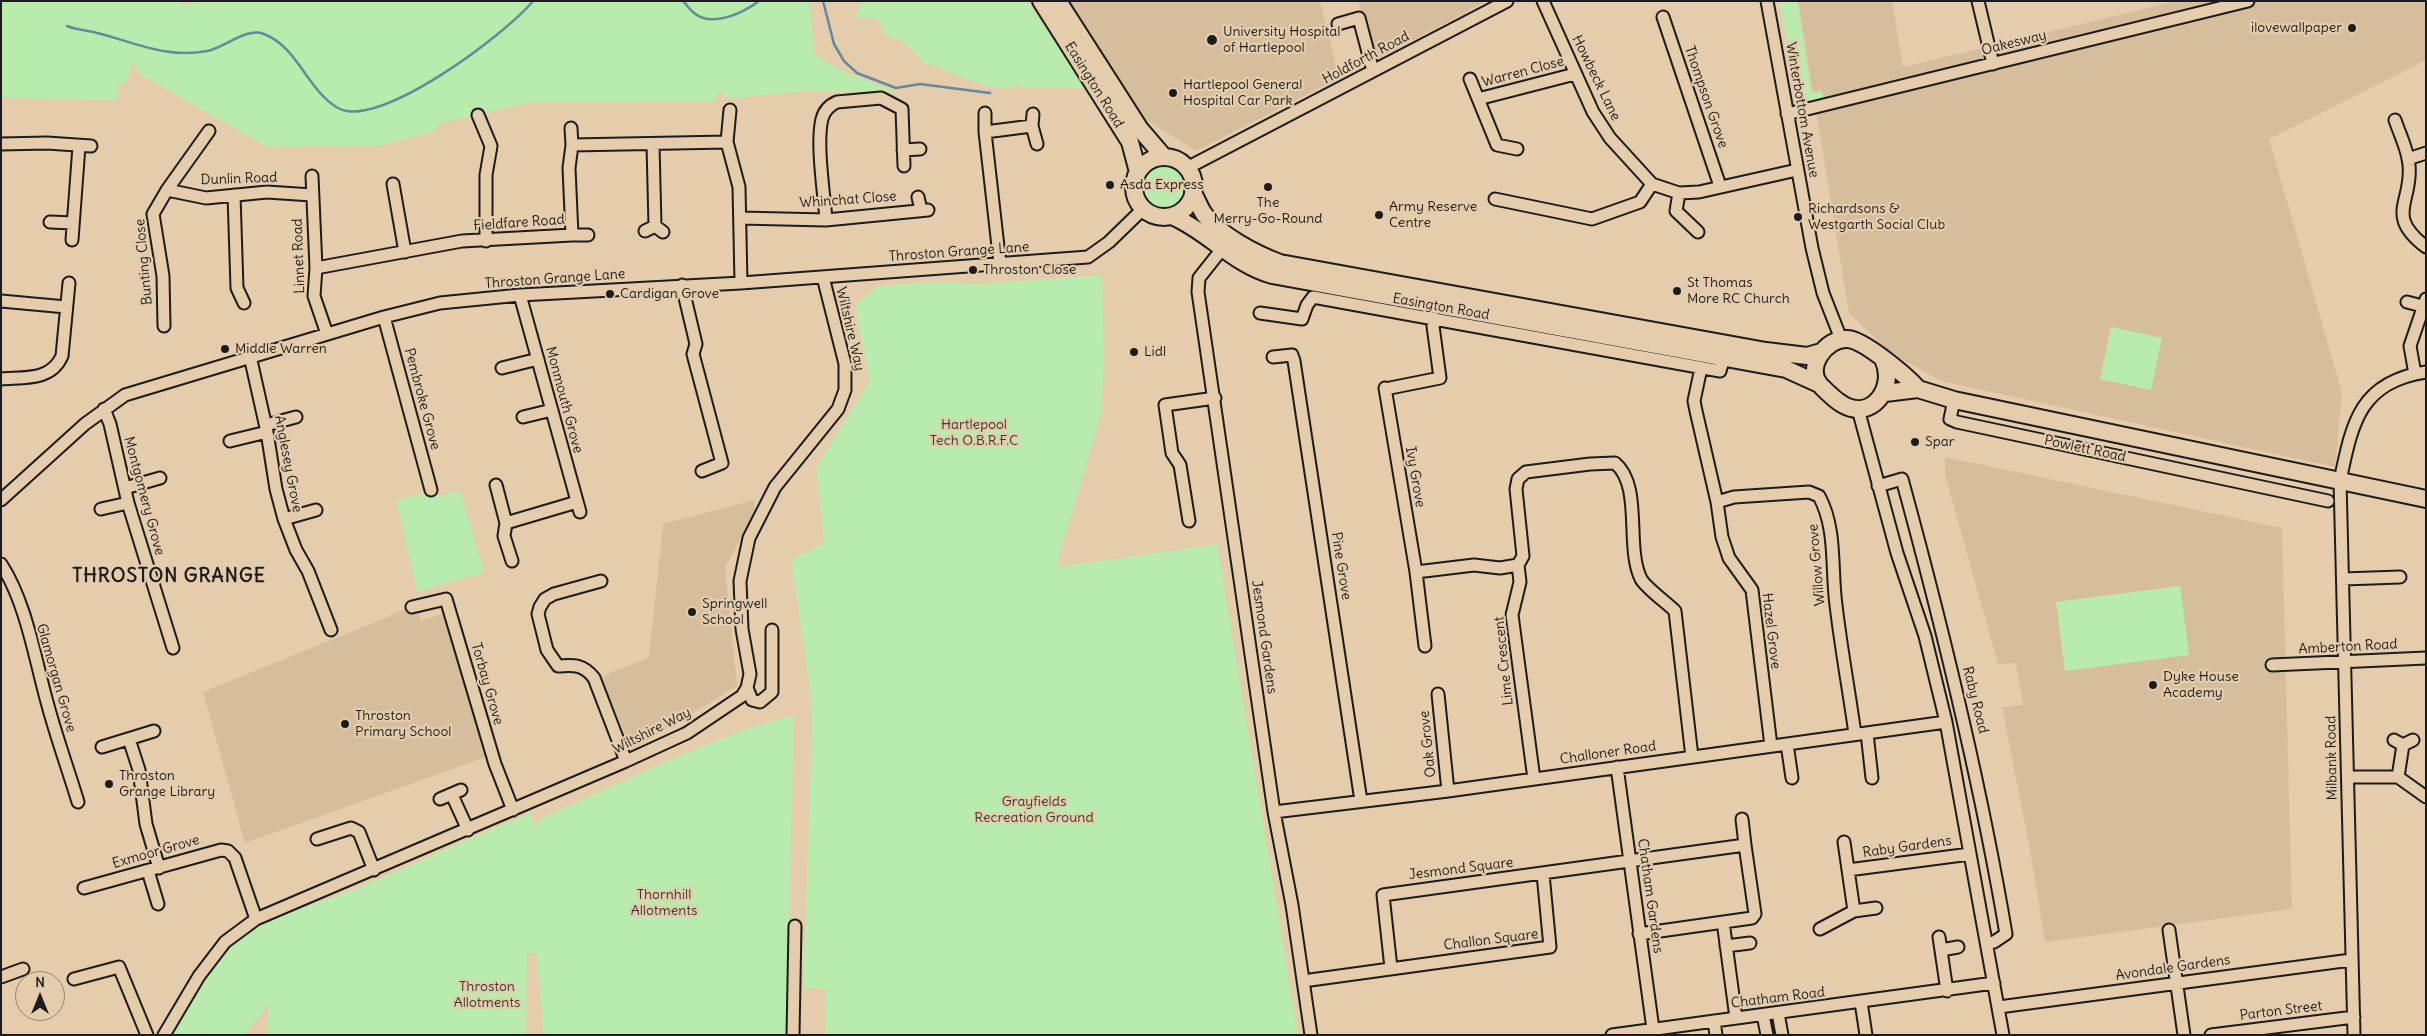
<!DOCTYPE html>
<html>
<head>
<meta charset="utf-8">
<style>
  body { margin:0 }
  #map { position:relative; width:2427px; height:1036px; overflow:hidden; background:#e4ccad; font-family:Delius,sans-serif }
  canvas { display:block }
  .frame { position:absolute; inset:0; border:2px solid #1c1c1c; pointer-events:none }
  .north { position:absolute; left:15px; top:971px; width:50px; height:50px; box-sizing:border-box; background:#e4ccad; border:1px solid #948673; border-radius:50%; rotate:0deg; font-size:14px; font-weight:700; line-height:20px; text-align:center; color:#1c1c1c }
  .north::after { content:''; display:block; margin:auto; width:18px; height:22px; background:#1c1c1c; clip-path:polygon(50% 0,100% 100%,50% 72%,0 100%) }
</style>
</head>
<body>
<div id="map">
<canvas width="2427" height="1036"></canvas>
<div class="frame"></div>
<div class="north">N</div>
</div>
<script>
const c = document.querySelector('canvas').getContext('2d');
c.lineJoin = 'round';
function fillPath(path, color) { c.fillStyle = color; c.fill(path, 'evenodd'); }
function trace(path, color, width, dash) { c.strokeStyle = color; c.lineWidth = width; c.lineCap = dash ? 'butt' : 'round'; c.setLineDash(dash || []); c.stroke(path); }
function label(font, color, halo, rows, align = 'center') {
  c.font = font + ' Delius,sans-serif'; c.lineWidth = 4.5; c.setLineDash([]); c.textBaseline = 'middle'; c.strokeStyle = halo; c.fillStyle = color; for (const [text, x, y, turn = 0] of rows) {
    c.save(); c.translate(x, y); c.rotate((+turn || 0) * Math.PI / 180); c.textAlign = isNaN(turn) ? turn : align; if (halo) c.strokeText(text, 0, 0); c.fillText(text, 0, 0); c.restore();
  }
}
fillPath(new Path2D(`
  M1069 1H1320L1339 78 1196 151 1148 121Z
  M1358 1H1487L1374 61Z
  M1798 1H1892L1903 67 2177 1H2426V60L2269 139 2342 393 2335 467 1941 381 1891 353 1849 313Z
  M1945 457 2282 528 2292 909 2045 942 2030 850 2002 707 2023 705 2016 663 1998 664 1945 475Z
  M754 500 755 510 725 568 737 686 632 750 601 677 649 657 663 524Z
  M414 604 422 621 444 613 489 756 245 843 203 692 390 616Z`), '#d6be9d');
fillPath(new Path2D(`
  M1 1H174L185 5 198 1H810L814 55 846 73 896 92 803 91 729 99 717 90 716 101 532 102 438 124 432 132 379 146 267 147 138 73 131 61 128 81 117 86V100L1 98Z
  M862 1H1026L1088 88H1026L1016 85 1013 88C986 92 951 70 923 63 913 48 902 40 885 35L882 24 871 18H855Z
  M1779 1H1797L1811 92 1822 91 1823 98 1804 101 1797 99Z
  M1143 186a22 22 0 1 1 44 0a22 22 0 1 1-44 0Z
  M1102 275 1104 359 1101 415 1059 556 1058 567 1217 544 1298 1035H825L826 989 803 988 812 724 811 697 791 560 824 543 816 467 869 382 855 305 878 286 931 282 979 284Z
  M2111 327 2162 338 2151 390 2100 379Z
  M460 491 484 572 417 592 396 500 425 493 427 498Z
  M2180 586 2189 655 2065 671 2056 602Z
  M794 715 786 1035H543L537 954 527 953 526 1035H267L268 1004 244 1035H202L199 1032 197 1035H169C188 1004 205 965 234 942 268 915 313 906 352 890 412 866 470 837 530 813L535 825 544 817 564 808C639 775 715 735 794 715Z`), '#b9ecac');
trace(new Path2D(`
  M683 1C687 5 690 10 694 13 712 28 743 13 759 1
  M823 1 834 44 844 61 857 73 896 88 920 84 990 93
  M67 26C77 30 87 30 97 33 134 42 167 59 207 51 224 48 246 27 264 34 298 47 307 90 338 108 378 131 507 33 533 1`), '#638a9d', 2.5);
const minor = new Path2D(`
  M1543 1 1593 112 1610 138 1652 184 1679 193 1699 192 1797 170
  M1767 1 1812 248 1823 293 1841 339
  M1978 1 1993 64
  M1663 17 1720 186
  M1338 24 1359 18 1373 71
  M1470 79 1497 145 1517 149
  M1478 99 1575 74
  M730 110 727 142 739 187 741 283
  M985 113V132
  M1033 114 1032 126 1037 144
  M1787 114 2248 1
  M478 115 491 146 486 175V241
  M2395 120C2400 135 2408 150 2409 165 2413 202 2384 215 2426 247
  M571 128 572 145
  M1 144 47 143 91 146
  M653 145 655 226
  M903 150 920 149
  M2408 159 2426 153
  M1187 168 1507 1
  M312 176 316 268 314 296 327 334
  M393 184 405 252
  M167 190 206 198 267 192 312 195
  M1679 193 1676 211 1698 232
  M234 195 237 288 244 303
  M918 197 921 210
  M1495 199 1592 219 1640 202 1652 184
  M740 218 826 220 928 210
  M826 220C824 193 816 143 822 119 824 111 830 105 837 102L881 98 902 109 904 166
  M50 222 73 223
  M645 231 655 226 663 232
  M572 235H588
  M72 240 79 146
  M1222 249 1199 278 1198 292 1274 812 1292 905 1311 1035
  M1000 264 985 132 1032 126
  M316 268 462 241 572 235 569 168 572 145 727 142
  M682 285 696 344 693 354 722 463 702 471
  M520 295 580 512
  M1 301 66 307
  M2407 302 2422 306
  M1260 313 1302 319 1307 305 1313 297 1720 371 1726 351
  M384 317 431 490
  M164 326 163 276 153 214 167 190 209 131
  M250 356 267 432 276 489 284 519 296 550 308 571 331 630
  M1273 357 1292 355 1294 361 1361 801
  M502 368 538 359
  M1701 368 1694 401 1696 411 1717 502 1722 537 1729 558 1752 590 1771 746
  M2415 374 2410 346 2426 299
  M1 379C25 377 51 381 62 356L69 283
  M1385 388 1416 572 1474 565 1500 568 1518 565
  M1390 388 1440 378 1433 326 1434 318
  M1954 400 1950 419 1957 422 2328 501
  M104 409 110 424 128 503 173 648
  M1858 409 1897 553 1925 636 1946 722 2003 1035
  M523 417 552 410
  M266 425 296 417
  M230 441 267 432
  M496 485 506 523 504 536 512 561
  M1878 486 1902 479C1943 629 1980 780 2006 934L1994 942 1987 944
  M125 488 160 478
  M1 500 85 424 125 395 384 317 440 303 520 295 741 283 1088 257 1109 242 1143 209
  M1717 502 1734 497 1809 492 1819 496C1837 529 1831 569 1836 605 1841 648 1849 691 1855 734
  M101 509 128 503
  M284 519 316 510
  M1189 521 1180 465 1172 453 1165 405 1215 398
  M506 523 577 502
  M1 564C26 602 35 659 47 702 56 736 68 769 78 802
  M1416 572 1425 646
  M2343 579 2400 577
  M601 581 554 594 545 599 540 607 538 614 547 650 558 666C574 665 583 664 594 678L626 761
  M412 607 446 599 495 764 513 810
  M2272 665 2426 658
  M747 688 752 700 760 702 772 692V630
  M1438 694 1448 791
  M1867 733 1872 778
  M129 739 139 770 146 824 159 868
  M2394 740 2403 745 2413 740
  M1787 744 1792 778
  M102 747 154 731
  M1617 767 1653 1029
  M2348 777H2398L2426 797
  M2398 777 2403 745
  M1534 779 1512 615 1520 582 1518 565 1523 556 1516 489 1518 479 1526 472 1590 464 1615 463C1643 486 1625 547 1641 579 1646 588 1667 603 1675 611L1692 757
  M452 795 468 830
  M440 799 461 790
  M1274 812 1448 791 1946 722
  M317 839 351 828 359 832 374 870
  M1844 842 1854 911
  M1848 870 1970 854
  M148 871 158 904
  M84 888 221 850 228 851 235 858 256 919
  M1724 929 1736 1018
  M1820 929 1854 911 1876 908
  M2169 930 2184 1035
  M1639 934 1752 918 1755 914 1745 845
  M1939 937 1947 991
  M1726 946 1750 943
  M1941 950 1958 947
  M1391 968 1383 895 1745 845 1742 819
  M1 977 23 969
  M74 979 119 967 147 1035
  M1303 981 1550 947 1543 874
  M1861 1002 1866 1035
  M1999 1007 2351 960
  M1778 1013 1782 1035
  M1763 1015 1767 1035
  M1714 1021 1716 1035
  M164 1035 199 976 225 942 256 919 626 761 687 733 742 696 747 688 750 674 742 629 740 581 749 538 775 487 838 409 845 390V364L823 277
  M793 1035 795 926
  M1612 1035 1994 983
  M2211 1035 2354 1017
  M2354 1035 2340 481C2352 424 2359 382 2426 372`);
const highway = new Path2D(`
  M1041 1 1130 142 1138 172
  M1058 1 1140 129 1164 157
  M1134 187a30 30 0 1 1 60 0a30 30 0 1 1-60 0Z
  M1193 193C1197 200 1200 208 1204 214 1219 235 1256 254 1280 263L1766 351 1807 356 1821 352
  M1172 216C1209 232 1233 264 1272 275L1764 365 1786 369 1819 384
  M1883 359C1897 388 1871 422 1842 404 1835 400 1827 392 1822 387 1803 369 1826 337 1848 339 1864 340 1908 377 1918 389
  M1885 393 1918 389 1954 400 2426 499`);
trace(minor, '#1c1c1c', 15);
trace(highway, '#1c1c1c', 20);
trace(minor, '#e4ccad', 11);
trace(highway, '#e4ccad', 16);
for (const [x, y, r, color] of [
  [2352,28,5,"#1c1c1c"],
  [1212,40,6,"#1c1c1c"],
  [1173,93,5,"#1c1c1c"],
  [1110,185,5,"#1c1c1c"],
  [1268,187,5,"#1c1c1c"],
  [1379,215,5,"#1c1c1c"],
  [1798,217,5,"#1c1c1c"],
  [973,270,5,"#1c1c1c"],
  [1677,291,5,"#1c1c1c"],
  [610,294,5,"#1c1c1c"],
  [225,349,5,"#1c1c1c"],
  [1134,352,5,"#1c1c1c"],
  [1915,442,5,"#1c1c1c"],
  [692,612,5,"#1c1c1c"],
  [2153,685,5,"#1c1c1c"],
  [345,724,5,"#1c1c1c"],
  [109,784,5,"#1c1c1c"]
]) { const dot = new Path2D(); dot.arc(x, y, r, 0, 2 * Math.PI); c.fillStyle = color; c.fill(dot); trace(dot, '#e4ccad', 2); }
label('14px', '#1c1c1c', '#e4ccad', [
  ["ilovewallpaper",2342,28,"right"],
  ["University Hospital",1223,32],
  ["of Hartlepool",1223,48],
  ["Hartlepool General",1183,85],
  ["Hospital Car Park",1183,101],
  ["Asda Express",1120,185],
  ["The",1268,203,"center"],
  ["Merry-Go-Round",1268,219,"center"],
  ["Army Reserve",1389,207],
  ["Centre",1389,223],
  ["Richardsons &",1808,209],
  ["Westgarth Social Club",1808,225],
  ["Throston Close",983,270],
  ["St Thomas",1687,283],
  ["More RC Church",1687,299],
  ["Cardigan Grove",620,294],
  ["Middle Warren",235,349],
  ["Lidl",1144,352],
  ["Spar",1925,442],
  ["Springwell",702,604],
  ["School",702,620],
  ["Dyke House",2163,677],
  ["Academy",2163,693],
  ["Throston",355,716],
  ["Primary School",355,732],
  ["Throston",119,776],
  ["Grange Library",119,792]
], 'left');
label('14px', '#1c1c1c', '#e4ccad', [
  ["Oakesway",2014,43,-14],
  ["Holdforth Road",1366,58,-28],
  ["Warren Close",1523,72,-15],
  ["Howbeck Lane",1596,78,64],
  ["Easington Road",1094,85,58],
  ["Thompson Grove",1706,97,71],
  ["Winterbottom Avenue",1802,110,80],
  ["Dunlin Road",239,179,-2],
  ["Whinchat Close",848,200,-4],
  ["Fieldfare Road",519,223,-4],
  ["Throston Grange Lane",959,252,-4],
  ["Linnet Road",299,256,-92],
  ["Bunting Close",144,262,-95],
  ["Throston Grange Lane",555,279,-4],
  ["Easington Road",1441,307,10],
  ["Wiltshire Way",850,329,77],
  ["Pembroke Grove",422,399,75],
  ["Monmouth Grove",564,400,75],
  ["Powlett Road",2085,449,12],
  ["Anglesey Grove",288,464,79],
  ["Ivy Grove",1415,477,80],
  ["Montgomery Grove",144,496,75],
  ["Willow Grove",1817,565,-95],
  ["Pine Grove",1341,566,81],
  ["Hazel Grove",1771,631,83],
  ["Jesmond Gardens",1264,637,82],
  ["Amberton Road",2348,647,-3],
  ["Lime Crescent",1504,661,-96],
  ["Glamorgan Grove",56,678,74],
  ["Torbay Grove",487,684,74],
  ["Raby Road",1975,700,76],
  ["Wiltshire Way",652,731,-27],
  ["Oak Grove",1428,744,-96],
  ["Challoner Road",1608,753,-8],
  ["Milbank Road",2332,758,-91],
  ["Raby Gardens",1907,847,-8],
  ["Exmoor Grove",156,852,-16],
  ["Jesmond Square",1461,869,-7],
  ["Chatham Gardens",1650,896,82],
  ["Challon Square",1491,940,-7],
  ["Avondale Gardens",2173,968,-8],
  ["Chatham Road",1778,998,-7],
  ["Parton Street",2281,1011,-7]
]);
label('14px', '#343b32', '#e4ccad', [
  ["Hartlepool",974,425],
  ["Tech O.B.R.F.C",974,441],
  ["Grayfields",1034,802],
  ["Recreation Ground",1034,818],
  ["Thornhill",664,895],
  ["Allotments",664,911],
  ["Throston",487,987],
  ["Allotments",487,1003]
]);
c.letterSpacing = '1px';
label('bold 19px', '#1c1c1c', '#e4ccad', [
  ["THROSTON GRANGE",169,577]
]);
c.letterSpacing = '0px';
</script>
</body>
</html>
